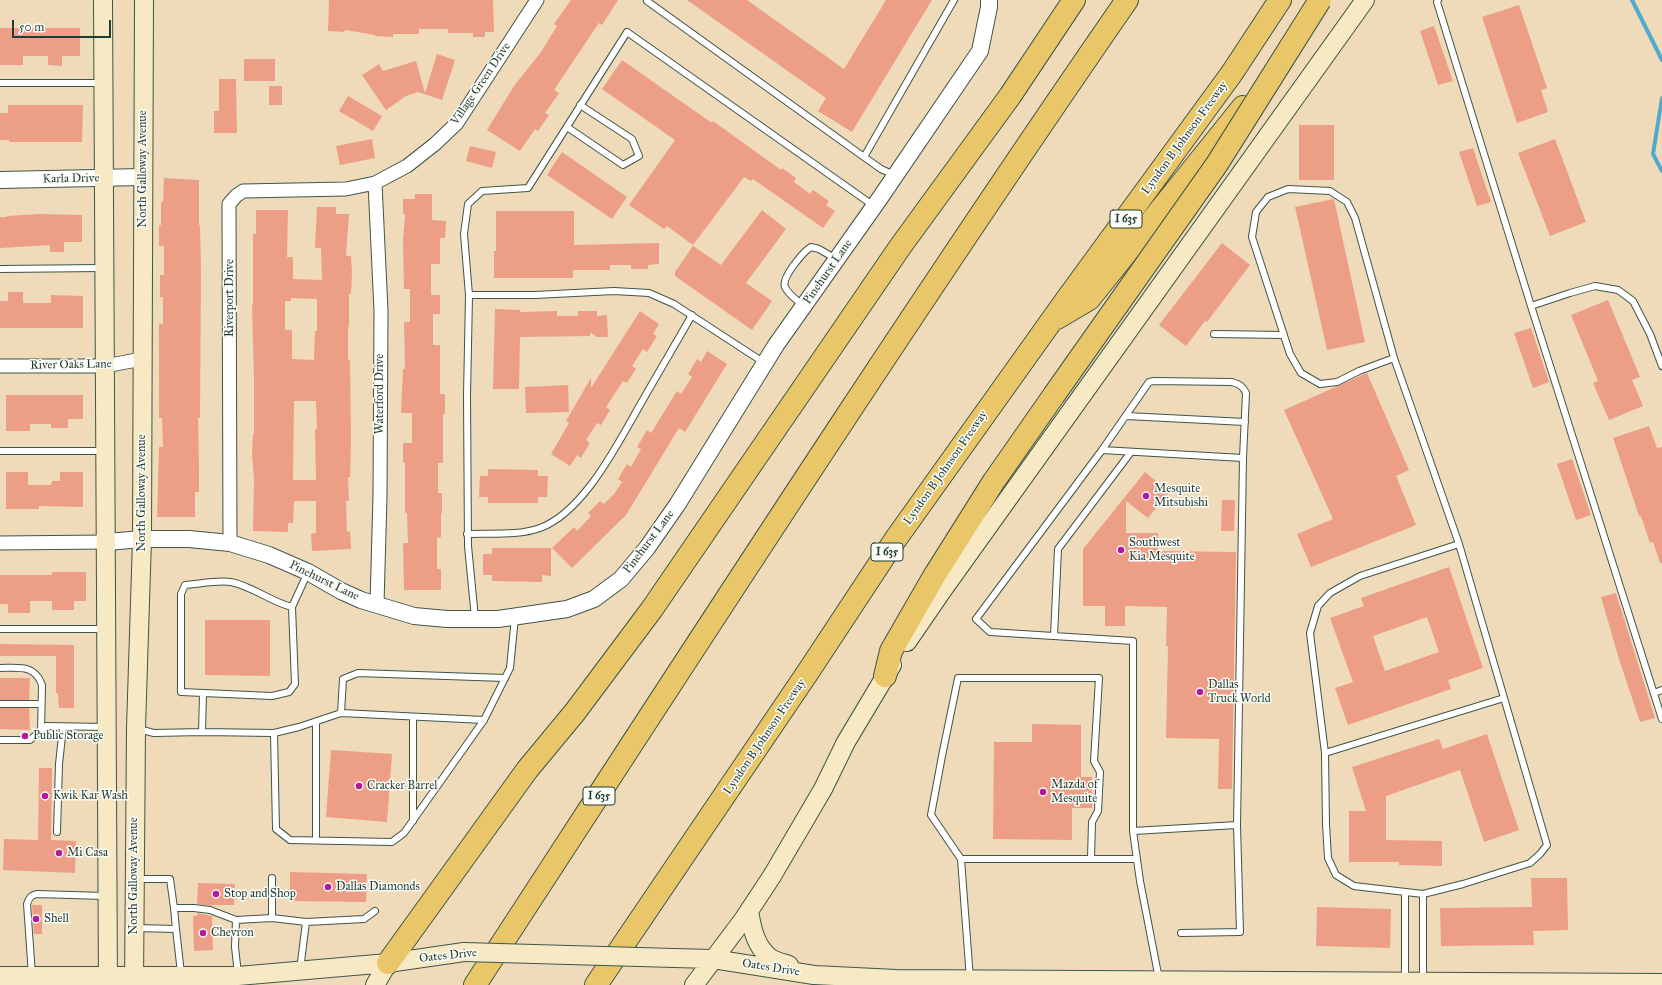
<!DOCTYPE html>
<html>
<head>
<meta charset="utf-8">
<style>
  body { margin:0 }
  #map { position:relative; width:1662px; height:985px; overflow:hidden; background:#efdbb9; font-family:"IM FELL Great Primer",serif }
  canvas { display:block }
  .scale { position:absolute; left:12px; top:20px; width:99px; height:18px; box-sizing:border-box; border:2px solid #1f3d34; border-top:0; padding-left:5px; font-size:12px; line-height:14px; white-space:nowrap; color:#1f3d34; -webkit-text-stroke:3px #fdfcf7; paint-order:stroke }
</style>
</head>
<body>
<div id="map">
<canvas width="1662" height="985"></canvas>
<div class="scale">50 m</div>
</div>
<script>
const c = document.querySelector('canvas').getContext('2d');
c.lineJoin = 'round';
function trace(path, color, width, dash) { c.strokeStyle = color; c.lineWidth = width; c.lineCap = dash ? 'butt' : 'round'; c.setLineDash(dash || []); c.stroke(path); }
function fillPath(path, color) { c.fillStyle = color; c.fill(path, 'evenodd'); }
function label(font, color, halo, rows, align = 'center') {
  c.font = font + ' "IM FELL Great Primer",serif'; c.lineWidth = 3; c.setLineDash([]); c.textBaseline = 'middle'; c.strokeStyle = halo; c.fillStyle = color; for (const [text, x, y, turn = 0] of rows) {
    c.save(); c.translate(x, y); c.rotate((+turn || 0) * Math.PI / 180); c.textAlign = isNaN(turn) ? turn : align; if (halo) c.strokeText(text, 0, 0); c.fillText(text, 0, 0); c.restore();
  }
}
trace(new Path2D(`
  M1632 0 1662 60
  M1662 98 1653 154 1662 171`), '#4fabcd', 4);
fillPath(new Path2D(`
  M329 0H493L494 32H485V37H473V33H448V29H419V34H393V37L375 36V35L345 30 344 32 328 31Z
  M571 0H618L602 25 599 23 554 90 559 93 545 113 549 115 538 131 535 129 520 151 487 130 514 86 541 52 557 26 554 24Z
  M687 0H747L844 69 886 0H932L852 132 818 111 826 98Z
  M1519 5 1547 88 1541 90 1548 112 1517 123 1482 17Z
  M1434 26 1453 81 1438 85 1420 31Z
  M0 28H80V56H62V66L48 65V56H23V65H0Z
  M437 54 455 60 442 100 418 92 406 96 386 110 362 75 379 64 383 71 416 61 425 93Z
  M244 59H275V81H244Z
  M622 60 712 123 713 121 781 170 782 168 796 178 794 182 810 194 813 190 829 201 826 205 835 211 823 228 753 179 751 181 744 177 693 245 667 226 664 229 629 205 675 140 602 89Z
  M219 79H236L237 133H214V111H219Z
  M269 86H282V105H269Z
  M348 96 382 116 373 131 339 111Z
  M8 105H83L82 142H9V140H0V113H8Z
  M1299 125H1334V180H1299Z
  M372 139 375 158 340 165 336 146Z
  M1555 139 1586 222 1550 236 1518 153Z
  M470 146 496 152 492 168 466 161Z
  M1473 148 1491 202 1477 206 1459 152Z
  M562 152 627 197 612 219 547 175Z
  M164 178 199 180V225H200L201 270 200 418H198L199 466V492H195V517H157L159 447H163L162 418H159V324H163V297H160V275H164V246H159V225H161V202H163Z
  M415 194H432V220L446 221 445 238H440V264H431V295H440V314H433V345H440V394H445V414H443V463H438V493H442V513H441V537L437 538V569H441V590H404L403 543H408L407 513H405V463L403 462V443H412V413H401L403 369H405L404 322H410V289H404L403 241 405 214H403V199H415Z
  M1334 199 1365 342 1327 350 1295 207Z
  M317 207H336V214H349L346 256H351L352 274 351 294H349V327H348V360H350L351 442 350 477H348L349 501H346L347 532 350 531 351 549 312 551 311 534 316 533V501H294L293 523H288V532L253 531 254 480 252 454 253 434H254V378L252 305H253V234H256V210H288L287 257H293V279L322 280 321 248H315ZM291 298 317 299V331H315L314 360 292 359V330H285V301H291ZM294 401H316L317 429H315L316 480H293Z
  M762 210 786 229 746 283 772 301 752 330 675 276V272L693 246 721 265Z
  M496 211H574V245L659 243V264L648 265V269H631V265H610V270H573V278H494V251H496Z
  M40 214 82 215V242H64V252H50V245L0 248V217H7V216Z
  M1222 243 1250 265 1207 322 1205 321 1186 346 1159 325Z
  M8 292H23V303H51V295L83 296V328H0V301H8Z
  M1608 300 1640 377 1632 380 1643 406 1609 420 1593 383 1598 381 1571 315Z
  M495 309 520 310V312L557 311V316H578V311H597V316L607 315 608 337H597L590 332V336L520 337 519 389H493Z
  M640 311 659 324 653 334 657 336 647 352 643 349 632 366 636 369 627 383 623 381 606 407 610 410 601 425 597 423 586 440 590 443 581 458 577 455 570 466 551 454 569 423 566 421 591 378V388Z
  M1531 328 1549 382 1533 388 1514 333Z
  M707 351 727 364 685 432 679 428 626 515 572 568 552 548 574 527 577 531 591 516 588 513 600 501 604 504 614 494 622 482 618 479 627 464 631 467 641 449 637 447 647 430 651 433 677 391 681 394 692 377 688 374 697 359 701 362Z
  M1367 373 1409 470 1396 476 1416 525 1311 567 1297 534 1333 519 1284 410Z
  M568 385 569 412 526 413 525 387Z
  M6 395H83V419H68V428H51V424H30V431H6Z
  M1649 426 1657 448 1662 447V563H1660L1653 542 1650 543 1641 516H1639L1613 438Z
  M1572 459 1591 515 1576 520 1557 464Z
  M488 469 538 470V476H548L547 497H538V503H488V497H479L480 476H488Z
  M6 472H28V485H51L52 481H60V472H83V507L39 506V509H6Z
  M1145 472 1169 492 1148 518 1126 501V533H1158V551L1236 552 1232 789H1218L1219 739 1166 738 1168 646H1166L1167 607 1125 606V626H1105V606H1083V549Z
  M1222 500H1235L1234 531H1221Z
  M492 548H551V576L542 575V582L492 581V575H483V554H492Z
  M1449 567 1483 668 1448 680 1451 689 1348 725 1335 688 1353 682 1330 618 1364 606 1361 598ZM1427 617 1439 652 1385 671 1373 636Z
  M52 572H86V601H74V610H52V601H30V613H8V604H0V575H52Z
  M1616 593 1655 718 1640 722 1619 659 1601 597Z
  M205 620H270V676L205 675Z
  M0 644 74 645V708H59L58 693H56V656H0Z
  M0 678H30L29 700H0Z
  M0 708H29L30 730 0 729Z
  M1032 724 1081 725V777H1092V808H1072V840L993 839 994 742H1032Z
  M1487 734 1519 830 1484 842 1460 770 1386 796V840L1442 841V866L1399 865V862H1349V811H1366L1352 767 1439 739 1443 749Z
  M331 750 392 754 387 822 326 817Z
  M39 768H52L51 840 76 841 75 873 3 870 4 839 38 840Z
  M290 872 367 874 366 902 290 901Z
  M1531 878H1567L1568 930 1533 931 1534 945 1441 946 1440 908 1532 907Z
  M198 883 235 884 234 905H212V906L197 904Z
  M32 905H42V934H34Z
  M1317 907 1391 909 1390 948 1316 946Z
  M197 913 212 916 213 950 194 951 193 916H197Z`), '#ed9e87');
const service = new Path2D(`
  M648 0 647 1 864 157 881 169 894 175
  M1438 0 1437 2 1531 306 1662 719
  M0 83H102
  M567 127 623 165 639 156 632 139 580 105
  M864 157 954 0
  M1288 189 1330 191 1347 202 1355 218 1394 358 1359 371 1337 382 1320 384 1301 373 1290 354 1252 237 1256 212 1268 197Z
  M0 269 102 268
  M469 295H535L614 291 649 293 674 304 763 362
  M802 305C797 300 788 294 785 287 781 278 803 252 811 247L819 249 836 259
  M1531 306 1570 293 1595 286 1618 290 1633 301 1650 334 1662 366
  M1214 334 1284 335
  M1394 358 1459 544 1547 845 1540 854 1530 863 1463 884 1423 894 1354 886 1336 875 1328 858 1326 824 1325 753 1310 633 1318 606 1330 593 1360 576 1459 544
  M1127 416 1245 422
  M1102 450 1149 382 1154 381 1232 382C1239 384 1243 386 1246 393L1243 458
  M0 451H104
  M467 534C491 533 518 536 540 528 584 512 618 443 640 405 657 375 675 345 692 315
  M292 607C271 602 252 586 231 582 218 580 199 584 185 585L181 594V692L272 696 289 692 295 684 292 607 308 572
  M475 618 468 546 467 396 469 295 464 234 468 204 482 191 528 188 627 32 874 206
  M0 629H105
  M1054 636 1058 549 1131 452
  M0 668C18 668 35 664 42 685L41 731
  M1654 693 1662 690
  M0 704H41
  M341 713 343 679 358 673 505 678
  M316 722V840
  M138 729 154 733 202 732 203 694
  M202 732 274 733 299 727 341 713 484 720
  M274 733 276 829 290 840 392 842 404 833 484 720 510 668 515 617
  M0 740H30L46 726 106 727
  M1325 753 1504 698
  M413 821V717
  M1133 831 1237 825 1243 458 1102 450 976 619 990 632 1133 641V831L1140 881 1159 979
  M57 832 59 764 63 727
  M961 859H1137
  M272 878V918L306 922
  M137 879H170L174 908H194L210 910 236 920 272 918
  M1423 894V981
  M236 920 235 947 238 974
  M135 928 176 929 174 908
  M176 929 181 973
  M1181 933 1240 932 1237 825
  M300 970 306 922 364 919 375 911
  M32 975 27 904C29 898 31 895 37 894L105 896
  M970 979 961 859 931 815 942 756 958 678H1099L1094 761 1100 772 1098 811 1092 822 1091 858
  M1405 980V892`);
const minor = new Path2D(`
  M375 183 381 311 380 496 377 604
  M0 366H105L142 359
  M0 543 107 542
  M230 543 229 204 236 196 243 191 346 189 375 183 407 166 435 144 457 123 537 0`);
const tertiary = new Path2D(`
  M0 180 143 177
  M107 542 142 539H189L230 543 269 555 308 572 341 591 361 600 414 616 447 619H498L567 609 594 599 621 579 647 548 677 505 776 345 880 198 980 51 989 7V0`);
const secondary = new Path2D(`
  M103 0 108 985
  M907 642 942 591 1365 0
  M749 911C752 928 755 945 769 957 774 961 783 963 789 965
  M674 958 713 959 814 975 896 979 1662 983
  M0 976H238L388 963 464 952
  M134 985 136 728 142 539 144 0
  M375 985 388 963
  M694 985 743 920 772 876 823 789 846 742 892 665`);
const motorway = new Path2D(`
  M1057 318 1089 299 1243 107
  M885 676 891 651 933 578 994 481 1054 395
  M388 963 527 770 575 712 652 609 900 247 1010 96 1074 0
  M475 985C690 655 903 324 1127 0
  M596 985 808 672 895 540 1067 299 1232 73 1280 0`);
trace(service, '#3e5548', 8);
trace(minor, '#3e5548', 15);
trace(tertiary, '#3e5548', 18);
trace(secondary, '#3e5548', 20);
trace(motorway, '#3e5548', 24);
trace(service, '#fff', 6);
trace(minor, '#fff', 13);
trace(tertiary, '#fff', 16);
trace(secondary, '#f6e9c3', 18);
trace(motorway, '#e9c769', 22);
const secondaryBridge = new Path2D(`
  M464 952 674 958`);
const motorwayBridge = new Path2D(`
  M1054 395 1217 164 1320 0`);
trace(secondaryBridge, '#3e5548', 20, []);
trace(motorwayBridge, '#3e5548', 24, []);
trace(secondaryBridge, '#f6e9c3', 18);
trace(motorwayBridge, '#e9c769', 22);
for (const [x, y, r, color] of [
  [1146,496,4,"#b5179e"],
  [1121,550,4,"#b5179e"],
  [1200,692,4,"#b5179e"],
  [25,736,4,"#b5179e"],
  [359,786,4,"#b5179e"],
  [1043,792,4,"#b5179e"],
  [45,796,4,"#b5179e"],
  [59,853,4,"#b5179e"],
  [328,887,4,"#b5179e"],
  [216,894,4,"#b5179e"],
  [36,919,4,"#b5179e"],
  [203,933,4,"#b5179e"]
]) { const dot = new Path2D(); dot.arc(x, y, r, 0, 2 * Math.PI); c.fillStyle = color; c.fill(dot); trace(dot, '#fdfcf7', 1.5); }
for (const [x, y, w] of [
  [1126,219,32],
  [887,552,32],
  [599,796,32]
]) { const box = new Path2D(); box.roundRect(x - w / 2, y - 9, w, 18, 3); c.fillStyle = '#fdfcf7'; c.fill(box); trace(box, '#1f3d34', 1); }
label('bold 11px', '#1f3d34', null, [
  ["I 635",1126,219],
  ["I 635",887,552],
  ["I 635",599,796]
]);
label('12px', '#1f3d34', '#fdfcf7', [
  ["Village Green Drive",481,84,-56],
  ["Lyndon B Johnson Freeway",1185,138,-54],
  ["North Galloway Avenue",143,169,-90],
  ["Karla Drive",71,179,-1],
  ["Pinehurst Lane",828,272,-55],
  ["Riverport Drive",230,298,-90],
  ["River Oaks Lane",71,365,-1],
  ["Waterford Drive",380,394,-90],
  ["Lyndon B Johnson Freeway",946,468,-55],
  ["North Galloway Avenue",142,493,-90],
  ["Pinehurst Lane",649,542,-53],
  ["Pinehurst Lane",324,581,26],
  ["Lyndon B Johnson Freeway",765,737,-56],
  ["North Galloway Avenue",134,876,-90],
  ["Oates Drive",448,956,-6],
  ["Oates Drive",771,968,9]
]);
label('12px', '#1f3d34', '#fdfcf7', [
  ["Mesquite",1154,489],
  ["Mitsubishi",1154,503],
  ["Southwest",1129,543],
  ["Kia Mesquite",1129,557],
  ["Dallas",1208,685],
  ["Truck World",1208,699],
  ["Public Storage",33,736],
  ["Mazda of",1051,785],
  ["Mesquite",1051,799],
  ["Cracker Barrel",367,786],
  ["Kwik Kar Wash",53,796],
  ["Mi Casa",67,853],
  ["Dallas Diamonds",336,887],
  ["Stop and Shop",224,894],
  ["Shell",44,919],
  ["Chevron",211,933]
], 'left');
</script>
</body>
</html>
